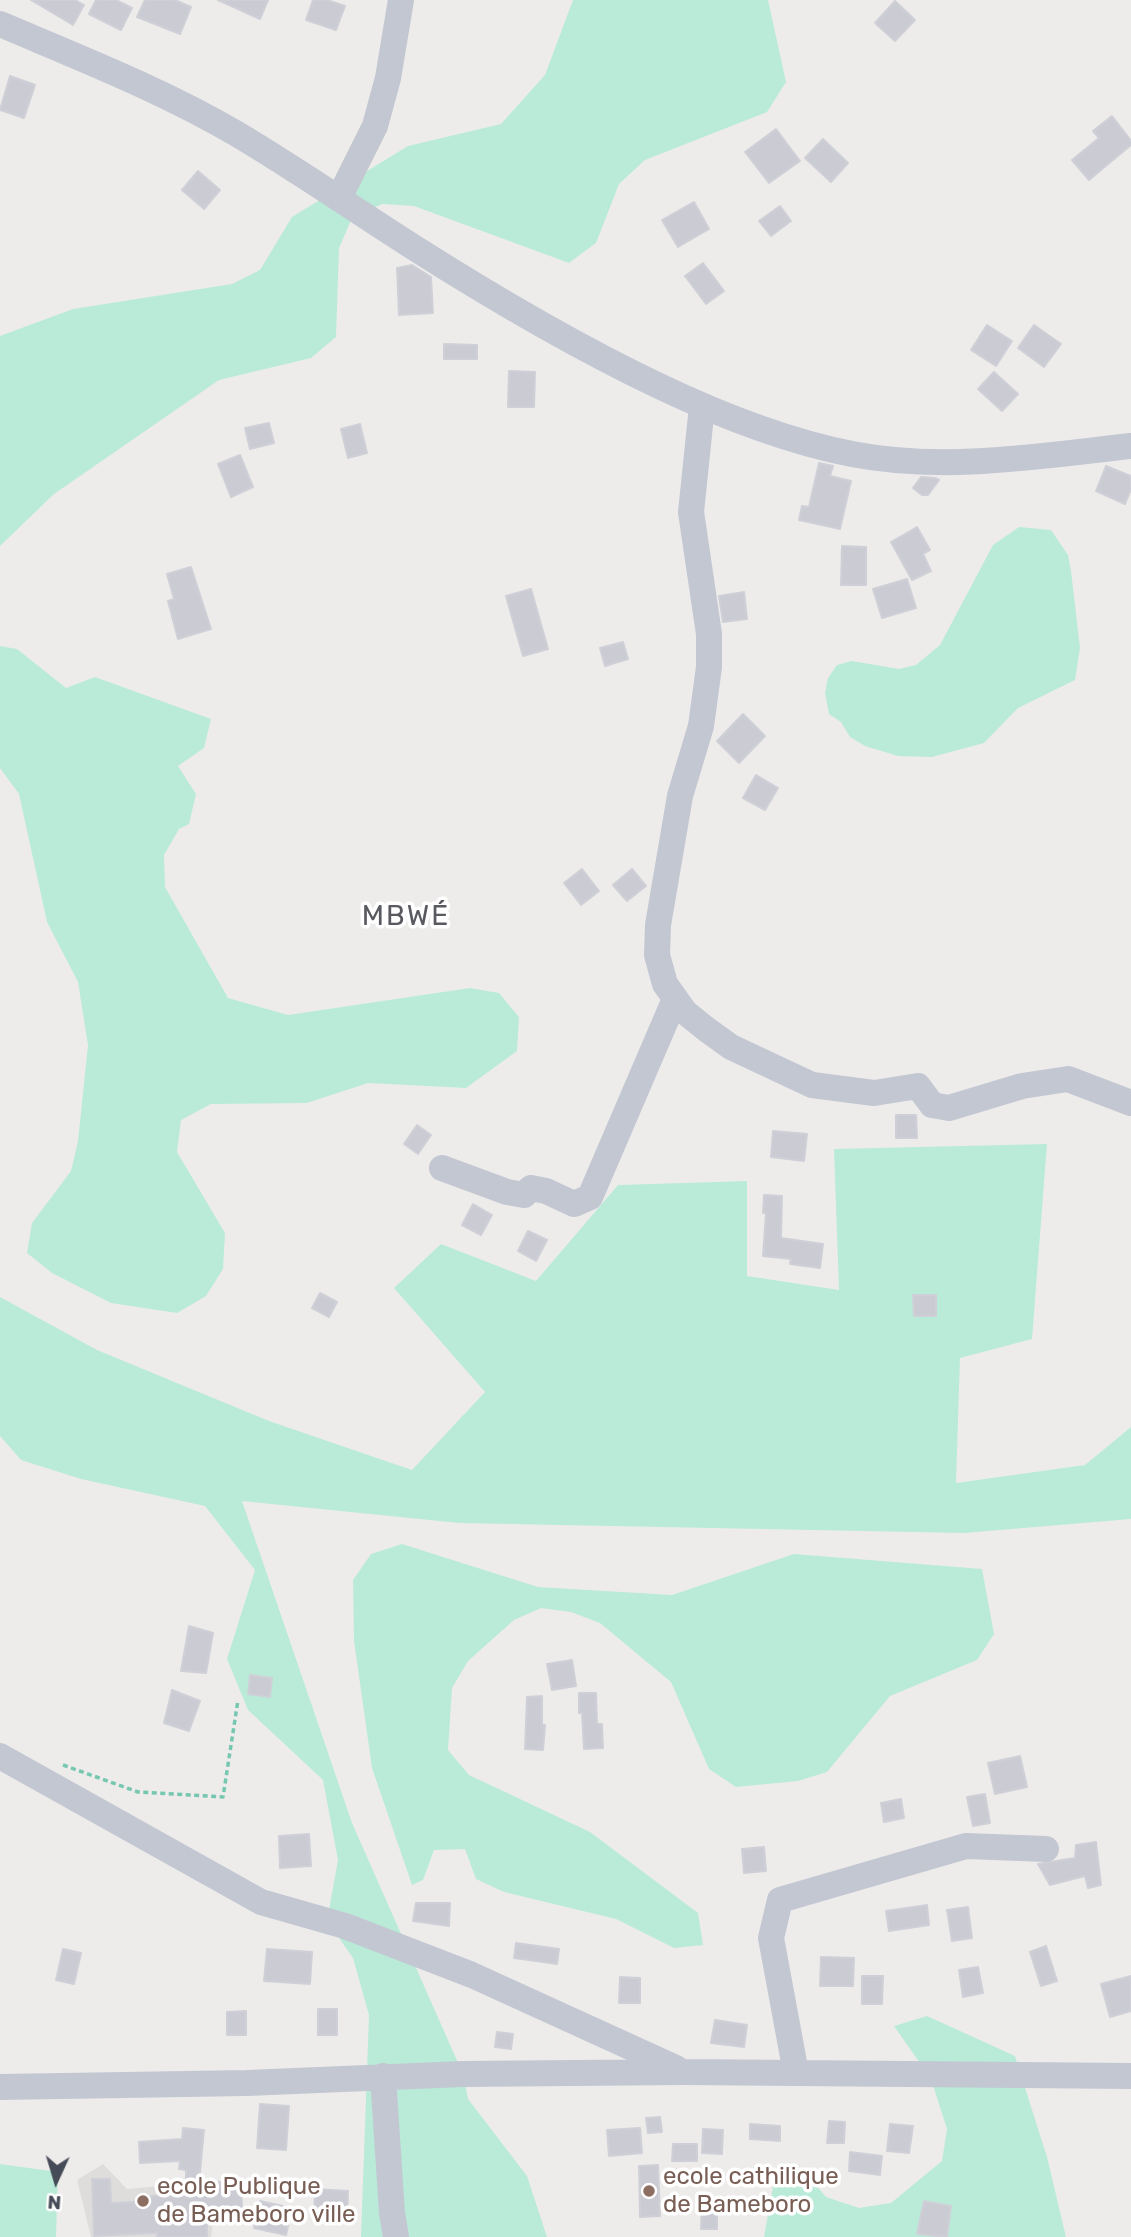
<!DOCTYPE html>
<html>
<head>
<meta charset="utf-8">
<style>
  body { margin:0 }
  #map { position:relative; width:1131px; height:2237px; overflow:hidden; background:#eeeceb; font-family:Rubik,sans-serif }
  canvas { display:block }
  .north { position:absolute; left:21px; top:2146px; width:70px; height:70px; -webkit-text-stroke:5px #fff; paint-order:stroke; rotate:184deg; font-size:19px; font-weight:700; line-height:28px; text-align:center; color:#454b57 }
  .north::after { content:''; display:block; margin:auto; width:24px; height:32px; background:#454b57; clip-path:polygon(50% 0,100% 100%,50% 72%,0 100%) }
</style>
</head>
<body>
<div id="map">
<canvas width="1131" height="2237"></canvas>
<div class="north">N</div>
</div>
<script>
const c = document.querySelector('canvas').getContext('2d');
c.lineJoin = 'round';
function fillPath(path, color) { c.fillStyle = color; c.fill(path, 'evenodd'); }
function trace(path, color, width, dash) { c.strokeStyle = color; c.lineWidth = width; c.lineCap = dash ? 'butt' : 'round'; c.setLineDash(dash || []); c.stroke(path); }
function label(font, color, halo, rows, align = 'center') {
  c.font = font + ' Rubik,sans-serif'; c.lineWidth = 7; c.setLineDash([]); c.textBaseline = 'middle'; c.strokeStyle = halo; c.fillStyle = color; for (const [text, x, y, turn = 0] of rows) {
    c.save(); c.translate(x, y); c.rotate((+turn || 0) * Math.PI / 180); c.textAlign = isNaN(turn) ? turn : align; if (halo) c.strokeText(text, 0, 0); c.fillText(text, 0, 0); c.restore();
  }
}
fillPath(new Path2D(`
  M103 2164 127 2189 203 2182 205 2212 214 2215 211 2237H91L77 2180Z`), '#dfdddc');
fillPath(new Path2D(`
  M573 0H768L786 82 767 112 645 160 619 184 596 243 569 263 414 206 382 204 352 218 339 248 336 337 311 358 219 380 54 494 0 546V336L73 309 232 284 260 270 292 217 408 146 501 124 545 75Z
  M1019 527 1051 530 1068 555 1071 571 1080 648 1075 680 1018 708 984 743 932 757 898 756 865 746 850 737 841 722 829 714 825 693 828 678 837 665 852 661 899 669 916 665 940 645 993 545Z
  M0 646 17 649 66 688 95 677 211 719 204 748 178 766 196 794 189 824 179 829 164 855 165 887 228 998 288 1015 470 988 499 993 519 1017 517 1051 466 1088 368 1083 307 1103 211 1104 181 1120 177 1152 225 1233 223 1269 206 1296 177 1313 111 1303 52 1273 27 1253 32 1223 71 1171 78 1141 88 1045 78 982 47 922 19 794 0 768Z
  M1047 1144 1032 1339 960 1358 956 1483 1085 1465 1131 1427V1519L964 1533 459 1523 242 1501 352 1823 463 2074 468 2099 527 2176 547 2237H361L369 2015 353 1958 327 1921 338 1860 323 1780 248 1710 227 1659 255 1570 205 1506 81 1479 21 1460 0 1436V1297L97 1350 269 1421 412 1470 485 1392 394 1288 441 1244 536 1281 618 1185 747 1181V1276L839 1290 834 1149Z
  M402 1544 538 1587 672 1595 794 1554 982 1569 994 1634 977 1660 890 1696 827 1772 798 1781 736 1787 709 1769 671 1682 600 1623 571 1612 541 1608 514 1620 468 1661 452 1688 448 1750 469 1775 590 1832 698 1913 703 1945 674 1948 616 1919 504 1892 476 1879 465 1849 434 1850 423 1880 412 1885 372 1768 354 1641 353 1580 371 1554Z
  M927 2016 1015 2056 1047 2157 1066 2237H764L774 2181 804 2171 826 2197 859 2208 891 2203 942 2161 947 2129 931 2079 894 2026Z
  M0 2164 58 2172 56 2237H0Z`), '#baebd8');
const building = new Path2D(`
  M31 0H75L84 5 73 25Z
  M96 0H116L132 8 121 30 89 14Z
  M145 0H175L191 7 180 34 137 17Z
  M218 0H268L260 19Z
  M313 0H327L345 6 336 30 306 20Z
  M895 1 915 20 895 41 875 23Z
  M10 76 35 85 24 118 0 110Z
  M1112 116 1131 141V145L1089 180 1072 160 1099 138 1093 131Z
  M776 129 800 161 769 183 745 152Z
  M823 139 848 163 831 182 805 158Z
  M198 171 220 190 204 209 182 190Z
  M694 202 709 229 678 247 662 220Z
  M780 206 791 221 771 236 759 221Z
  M703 263 724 291 706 304 685 276Z
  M412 265 431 277 433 313 399 315 397 268Z
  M987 325 1012 341 996 366 971 350Z
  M1034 325 1061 344 1044 367 1018 348Z
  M444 344 477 345V359H444Z
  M509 371 535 372 534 407H508Z
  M994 372 1018 394 1002 411 978 389Z
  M269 423 274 443 250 449 245 428Z
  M360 424 367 453 348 458 341 429Z
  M240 455 253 487 231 497 218 464Z
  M819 463 833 466 830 476 851 481 840 529 799 520 802 506 809 507Z
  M1106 466 1131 476V489L1125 504 1096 491Z
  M921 477 935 478 939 480 928 495H922L913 488Z
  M917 527 930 550 923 554 931 571 912 580 891 542Z
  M842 546 866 547V585H841Z
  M191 567 211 629 178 639 168 601 174 599 167 574Z
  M907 579 916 608 882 618 873 589Z
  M531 589 548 649 523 656 506 596Z
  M744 592 747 619 723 622 719 596Z
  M623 642 628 659 605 666 600 648Z
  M743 714 765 736 739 763 717 741Z
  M756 775 778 788 765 810 743 798Z
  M582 869 599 891 581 905 564 883Z
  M632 869 646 886 627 901 613 885Z
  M896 1115H916L917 1138H896Z
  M417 1125 431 1135 418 1154 404 1144Z
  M773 1131 807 1134 804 1161 771 1157Z
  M764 1195 782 1196 781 1238 823 1244 820 1268 790 1264 791 1259 763 1256 766 1213H763Z
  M473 1204 492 1215 481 1235 462 1225Z
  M528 1231 547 1240 536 1261 518 1251Z
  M320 1293 337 1302 329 1317 312 1308Z
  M913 1295H936V1316H914Z
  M189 1626 213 1633 206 1673 181 1671Z
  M572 1660 576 1686 552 1690 547 1664Z
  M250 1675 272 1678 270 1697 248 1694Z
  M172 1690 200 1701 189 1731 164 1723Z
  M579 1693H596L597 1724H602L603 1748 584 1749 582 1713H579Z
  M542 1696V1725H545L543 1750 525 1749 527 1697Z
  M1020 1756 1027 1787 995 1794 988 1763Z
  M985 1794 990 1823 973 1826 967 1797Z
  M901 1799 904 1818 884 1822 881 1803Z
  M309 1834 311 1866 280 1868 279 1836Z
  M1096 1842 1101 1885 1088 1888 1085 1876 1050 1885 1038 1864 1075 1858 1076 1845Z
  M764 1847 766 1871 744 1873 742 1849Z
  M416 1903H450L449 1926 413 1921Z
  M927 1905 929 1925 889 1931 886 1911Z
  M968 1907 972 1938 952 1941 947 1910Z
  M516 1943 559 1949 557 1964 514 1958Z
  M1046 1946 1057 1981 1041 1986 1030 1952Z
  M63 1949 81 1953 74 1984 56 1980Z
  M267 1949 312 1952 310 1984 264 1981Z
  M821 1957 854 1958 853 1986H820Z
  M978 1967 983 1993 963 1997 959 1970Z
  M862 1976H883L882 2004H862Z
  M1131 1976V2011L1110 2017 1101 1984Z
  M620 1977 640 1978V2003H619Z
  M318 2009H337V2035H318Z
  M246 2011V2035H227V2012Z
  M715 2020 747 2025 744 2047 711 2043Z
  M497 2032 513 2034 511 2049 495 2047Z
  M260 2104 289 2106 286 2150 257 2148Z
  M660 2117 662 2132 648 2133 646 2118Z
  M829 2121 845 2122 844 2143H827Z
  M750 2124 780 2126V2141L750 2139Z
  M890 2124 913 2126 909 2153 887 2151Z
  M183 2128 204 2130 199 2183 241 2181 242 2208 207 2210V2237H157V2233L94 2236 92 2179H110L111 2203 151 2201V2196L186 2195V2170L179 2169 180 2161 140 2163 139 2142 182 2139Z
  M640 2128 642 2153 609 2156 607 2130Z
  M703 2129 723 2130 722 2154 702 2153Z
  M673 2144H697V2161H672Z
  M850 2152 882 2156 880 2175 849 2171Z
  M658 2165 660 2216 640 2217 639 2166Z
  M315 2189 348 2191 347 2222 314 2221Z
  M702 2198H717V2229H701Z
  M260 2201 292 2208 286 2235 254 2228Z
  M924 2201 951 2206 947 2237 917 2234Z`);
fillPath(building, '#cbccd3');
trace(building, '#cfd0d7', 2);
trace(new Path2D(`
  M63 1765 138 1792 223 1797 238 1700`), '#75c7b0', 3.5, [5, 3.5]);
trace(new Path2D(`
  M0 24C80 58 162 90 237 134 296 169 352 208 410 245 490 296 573 345 659 386 720 415 785 441 852 454 944 472 1040 456 1131 446
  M339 198 375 126 388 78 401 0
  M702 406 691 512 709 634V667L701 726 680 796 658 925 657 955 665 984 685 1012 706 1029 731 1047 812 1085 874 1093 918 1086 932 1105 949 1108 1022 1086 1068 1079 1131 1103
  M442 1168 507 1192 524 1195 531 1188 546 1191 574 1204 590 1197 675 999
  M0 1756 261 1902 345 1926 472 1975 676 2068
  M796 2073 771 1938 780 1900 966 1846 1046 1849
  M383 2076 392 2213 396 2237
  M0 2087 247 2083 463 2074 684 2072 1131 2076`), '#c2c7d2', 26);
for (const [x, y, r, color] of [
  [649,2191,7,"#8d6e63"],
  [143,2201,7,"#8d6e63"]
]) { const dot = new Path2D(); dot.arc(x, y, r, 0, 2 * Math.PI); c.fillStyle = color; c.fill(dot); trace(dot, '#fff', 2.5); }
label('24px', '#785e54', '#fff', [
  ["ecole cathilique",663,2177],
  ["de Bameboro",663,2205],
  ["ecole Publique",157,2187],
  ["de Bameboro ville",157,2215]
], 'left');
c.letterSpacing = '2px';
label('28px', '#595a60', '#fff', [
  ["MBWÉ",406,917]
]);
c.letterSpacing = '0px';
</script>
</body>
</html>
